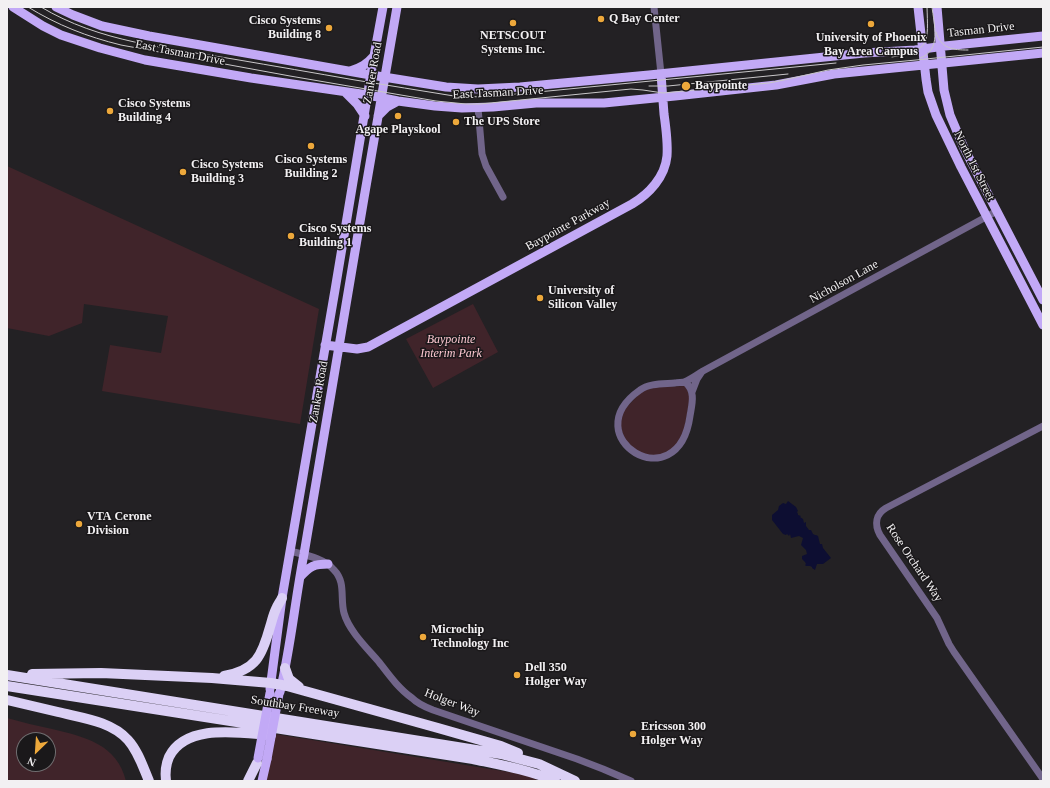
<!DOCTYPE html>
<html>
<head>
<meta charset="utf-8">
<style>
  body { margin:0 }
  #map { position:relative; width:1050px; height:788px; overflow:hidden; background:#232124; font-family:"Times New Roman",serif }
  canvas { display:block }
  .frame { position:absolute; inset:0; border:8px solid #f2f0f2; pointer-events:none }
  .north { position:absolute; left:16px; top:732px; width:40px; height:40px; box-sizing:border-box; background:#1a181a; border:1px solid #706e70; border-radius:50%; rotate:205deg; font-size:11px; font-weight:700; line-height:16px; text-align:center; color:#f2f0f2 }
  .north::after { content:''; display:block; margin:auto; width:14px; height:18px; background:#eda83b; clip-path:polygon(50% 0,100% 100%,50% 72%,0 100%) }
</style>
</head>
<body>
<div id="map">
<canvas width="1050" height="788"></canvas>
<div class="frame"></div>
<div class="north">N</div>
</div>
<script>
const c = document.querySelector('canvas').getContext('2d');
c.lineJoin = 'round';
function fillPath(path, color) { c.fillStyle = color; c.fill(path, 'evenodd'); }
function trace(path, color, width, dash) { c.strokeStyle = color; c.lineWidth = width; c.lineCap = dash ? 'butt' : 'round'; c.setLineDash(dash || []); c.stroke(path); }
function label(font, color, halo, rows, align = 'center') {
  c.font = font + ' "Times New Roman",serif'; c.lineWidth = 3; c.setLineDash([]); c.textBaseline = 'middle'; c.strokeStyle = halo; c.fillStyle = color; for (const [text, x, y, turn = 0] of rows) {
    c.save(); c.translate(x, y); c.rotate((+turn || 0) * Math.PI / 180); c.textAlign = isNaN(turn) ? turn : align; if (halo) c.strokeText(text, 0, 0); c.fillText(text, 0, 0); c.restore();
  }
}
fillPath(new Path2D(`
  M7 166 319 309 300 424 102 391 110 345 161 353 168 316 84 304 82 323 49 336 7 328Z
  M473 304 498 352 433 388 406 339Z
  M686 386 690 398 683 436 674 448 657 457 639 453 626 443 619 422 624 410 642 391 655 387Z
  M7 718C22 722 37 726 52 729 85 737 117 744 126 781H7ZM24 740H48V764H24Z
  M275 734 527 775 539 781H266Z`), '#40242a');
fillPath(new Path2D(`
  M788 501 796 507 798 511 797 512 798 514V515L801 516 800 517 803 519 804 523 806 522V526L809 530H811L813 534 815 535H816L818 536 820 544H822L823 548 831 558 823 564H817L815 570 812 568V567L810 566H806L805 565 806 564 805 562 802 559V556L807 554 806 550 801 545 803 538 799 536 791 538 790 534 789 536 787 534 786 535 783 534 772 520V515L778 510 779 506 783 503 786 504Z`), '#0d0e32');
trace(new Path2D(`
  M654 7 661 74
  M478 108 482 154 486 166 503 197
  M685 382C696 391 692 404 690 416 678 502 573 437 640 390 649 383 664 384 675 383 678 382 682 383 684 382 690 380 697 375 703 371L997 211
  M692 392 697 379 701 373
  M1043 426 886 508C876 514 874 524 880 535L937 618 949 644 954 652 1043 779
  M290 551C305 555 324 558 334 570 346 582 340 598 344 613 349 631 367 648 379 662 389 675 399 689 412 698 418 704 425 707 433 710L577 759 603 769 631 781`), '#71658a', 7);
trace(new Path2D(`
  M13 7 43 26 61 35 100 48 145 60 251 78 368 95 398 101 435 106 462 108 493 107 536 103H604L675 96 776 85 834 74 1043 53
  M56 7 73 15 102 26 149 36 365 74 446 87 478 89 520 87 649 75 864 53 915 50 945 46 1043 36
  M918 7 926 79 928 92 936 115 961 167 1043 325
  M937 7 944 90 950 115 964 148 1043 300
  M350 71C361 68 367 64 374 56
  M345 92 357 104 365 116
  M378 116 387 107 398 101
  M325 345 357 349 368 347 632 204C649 194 665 177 667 156 668 142 666 128 664 114 663 100 662 87 661 74
  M300 577C310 566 314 564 328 564
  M270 689 282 598 335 290 374 56 383 7
  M280 692C291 646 295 600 304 554L364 198 397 7
  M262 781 267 759`), '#c2a9f6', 9);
trace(new Path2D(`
  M285 668 289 679 299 687
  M32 674 101 673 212 678 271 683 287 686 438 728 501 746 518 753
  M7 675 501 754 539 764 575 781
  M224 676C256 670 262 656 270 627 272 621 273 615 276 609 277 606 280 602 282 598
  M7 686 473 759C501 765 529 770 555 781
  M7 700C24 704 41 708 58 712 82 718 111 721 128 740 138 751 143 767 149 781
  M166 781C165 773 166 764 169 757 186 723 240 733 271 735
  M248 781 257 763`), '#dbd0f5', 10);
trace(new Path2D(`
  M28 7C57 25 88 37 121 45L290 76 436 101 466 104H480L631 89 643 90 663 93 769 83 784 80 828 70 863 65 916 60 1043 47
  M41 7C99 42 168 48 233 59 274 66 315 73 355 80 388 85 421 91 454 96L483 97 507 95 836 63
  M936 32C941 49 953 50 968 50
  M892 57C931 51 928 42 927 7
  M920 58C942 51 934 24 932 7
  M649 86H668L788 74`), '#c9c7c9', 1);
trace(new Path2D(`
  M258 758 270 693
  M267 759 279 694`), '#c2a9f6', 9);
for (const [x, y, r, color] of [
  [601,19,4,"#eda83b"],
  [513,23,4,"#eda83b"],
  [871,24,4,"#eda83b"],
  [329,28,4,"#eda83b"],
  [686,86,5,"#eda83b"],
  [110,111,4,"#eda83b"],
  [398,116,4,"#eda83b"],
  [456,122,4,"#eda83b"],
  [311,146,4,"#eda83b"],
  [183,172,4,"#eda83b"],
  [291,236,4,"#eda83b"],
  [540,298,4,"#eda83b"],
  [79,524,4,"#eda83b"],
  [423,637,4,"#eda83b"],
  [517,675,4,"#eda83b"],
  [633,734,4,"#eda83b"]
]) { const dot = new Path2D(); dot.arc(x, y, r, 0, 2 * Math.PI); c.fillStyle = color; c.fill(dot); trace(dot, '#1a181a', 1.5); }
label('bold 12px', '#f2f0f2', '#1a181a', [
  ["Q Bay Center",609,19],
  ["Cisco Systems",321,21,"right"],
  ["Building 8",321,35,"right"],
  ["NETSCOUT",513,36,"center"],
  ["Systems Inc.",513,50,"center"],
  ["University of Phoenix",871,38,"center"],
  ["Bay Area Campus",871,52,"center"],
  ["Baypointe",695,86],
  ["Cisco Systems",118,104],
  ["Building 4",118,118],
  ["The UPS Store",464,122],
  ["Agape Playskool",398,130,"center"],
  ["Cisco Systems",311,160,"center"],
  ["Building 2",311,174,"center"],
  ["Cisco Systems",191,165],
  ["Building 3",191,179],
  ["Cisco Systems",299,229],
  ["Building 1",299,243],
  ["University of",548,291],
  ["Silicon Valley",548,305],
  ["VTA Cerone",87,517],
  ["Division",87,531],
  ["Microchip",431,630],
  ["Technology Inc",431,644],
  ["Dell 350",525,668],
  ["Holger Way",525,682],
  ["Ericsson 300",641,727],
  ["Holger Way",641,741]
], 'left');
label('12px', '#f2f0f2', '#1a181a', [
  ["Tasman Drive",981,30,-6],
  ["East Tasman Drive",180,53,11],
  ["Zanker Road",373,73,-80],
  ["East Tasman Drive",498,93,-3],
  ["North 1st Street",974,166,63],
  ["Baypointe Parkway",568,225,-29],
  ["Nicholson Lane",844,282,-29],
  ["Zanker Road",319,392,-80],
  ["Rose Orchard Way",914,563,56],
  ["Holger Way",452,703,21],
  ["Southbay Freeway",295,707,9]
]);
label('italic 12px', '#fcc7d0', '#1a181a', [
  ["Baypointe",451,340],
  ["Interim Park",451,354]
]);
</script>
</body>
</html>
